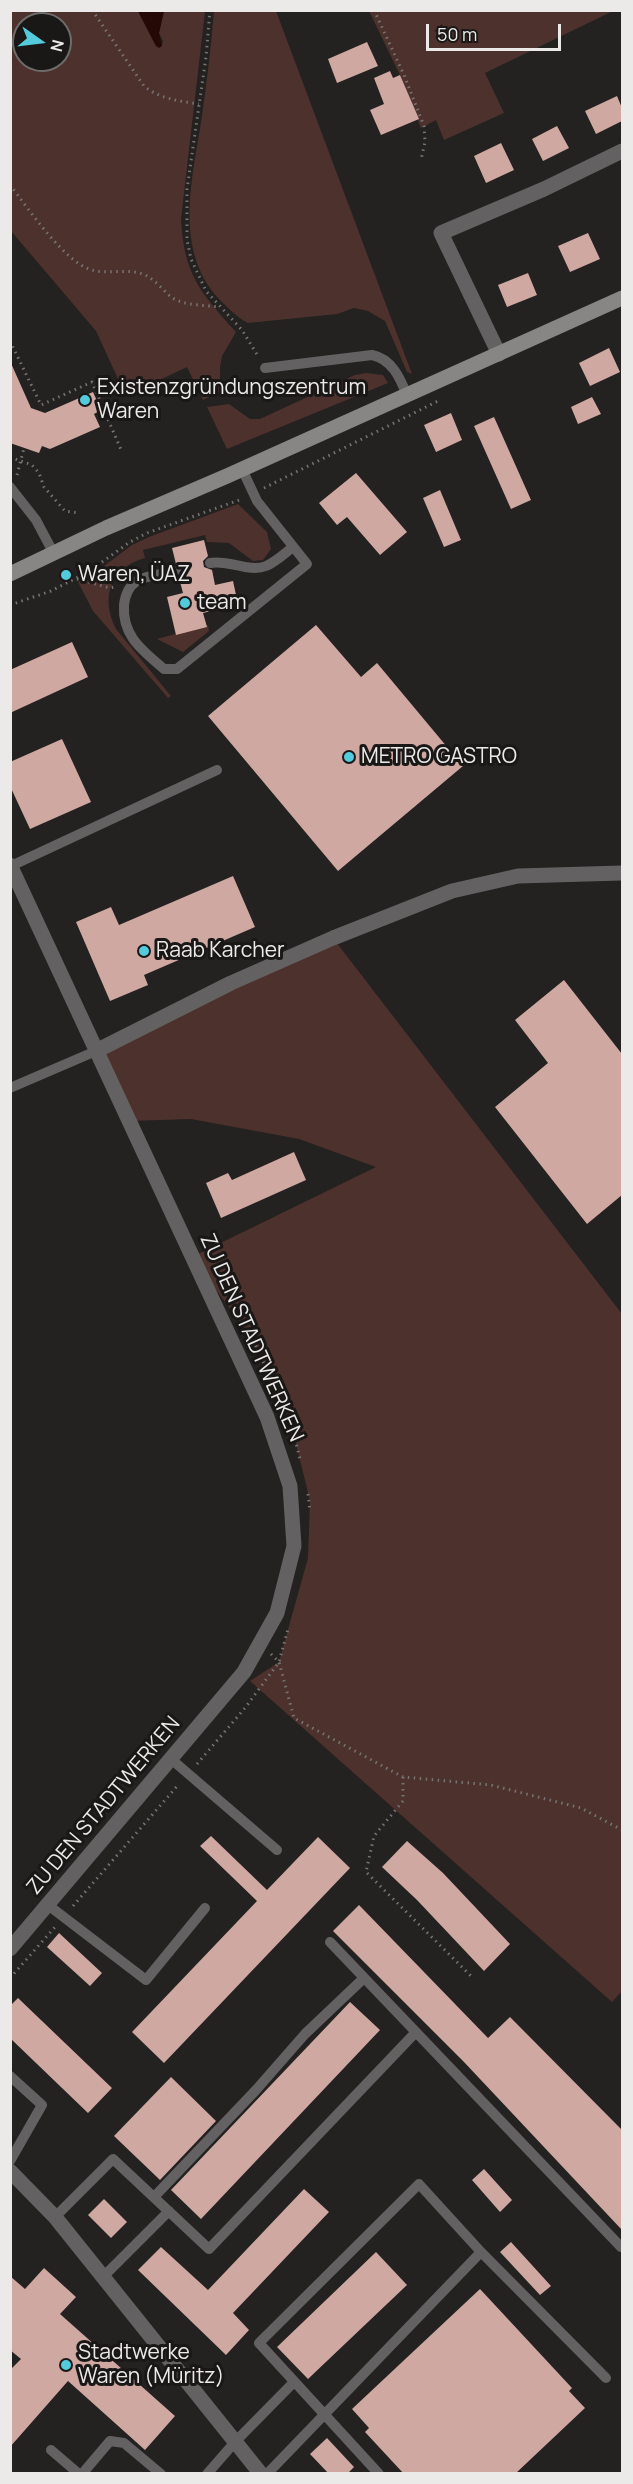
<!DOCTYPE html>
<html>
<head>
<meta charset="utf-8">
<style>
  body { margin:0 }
  #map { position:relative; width:633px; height:2484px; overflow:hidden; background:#242121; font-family:Manrope,sans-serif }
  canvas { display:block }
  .frame { position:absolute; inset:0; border:12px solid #eceae9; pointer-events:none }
  .north { position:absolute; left:12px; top:12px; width:60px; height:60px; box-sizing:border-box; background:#1a1817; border:2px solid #6e6c6b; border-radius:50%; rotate:104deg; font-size:16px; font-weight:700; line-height:24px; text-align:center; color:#eceae9 }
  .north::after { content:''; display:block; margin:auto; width:21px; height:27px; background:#54cadd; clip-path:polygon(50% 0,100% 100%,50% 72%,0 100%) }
  .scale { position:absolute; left:426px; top:24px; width:135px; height:27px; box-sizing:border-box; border:3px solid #eceae9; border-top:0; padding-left:8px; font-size:18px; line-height:21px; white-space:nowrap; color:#eceae9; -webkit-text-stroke:4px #1a1817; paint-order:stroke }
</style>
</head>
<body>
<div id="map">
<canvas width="633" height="2484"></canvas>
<div class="frame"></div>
<div class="north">N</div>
<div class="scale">50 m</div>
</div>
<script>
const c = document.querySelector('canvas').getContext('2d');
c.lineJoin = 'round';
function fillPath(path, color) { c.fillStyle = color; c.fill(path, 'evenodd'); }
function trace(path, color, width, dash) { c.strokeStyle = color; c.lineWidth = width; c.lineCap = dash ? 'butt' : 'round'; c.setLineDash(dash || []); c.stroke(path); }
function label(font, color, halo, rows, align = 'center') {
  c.font = font + ' Manrope,sans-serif'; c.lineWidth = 6; c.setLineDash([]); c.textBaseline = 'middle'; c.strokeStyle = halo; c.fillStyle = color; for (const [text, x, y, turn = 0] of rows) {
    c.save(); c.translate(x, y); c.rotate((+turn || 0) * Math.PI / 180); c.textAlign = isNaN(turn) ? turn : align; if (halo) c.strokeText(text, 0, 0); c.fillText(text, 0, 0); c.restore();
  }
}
fillPath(new Path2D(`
  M10 11H138L156 46 162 45 163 41 159 33 164 11H205L181 219C184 275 200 292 236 332L222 356 220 367V392L203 400 187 367 126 396 96 331 11 231ZM24 24H60V60H24Z
  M214 11H276L412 374 407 372 385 321 368 311 354 308 337 314 248 323C237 317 229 309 220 300 172 250 193 176 202 116 207 81 211 46 214 11Z
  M369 11H613L485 73 504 113 444 140 436 120 421 128 400 75Z
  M366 373 383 375 388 383 227 449 207 407 229 404 250 419H260L355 375Z
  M238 504 267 532 271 549 263 560 253 561 229 543 207 542 205 535 143 550 145 558C110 568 100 597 116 629L171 696 168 698 93 611 78 582 92 575 132 545 149 537Z
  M208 625 209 631 183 652 157 639Z
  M333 938 622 1314V1991L612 2002 250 1681 279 1662 308 1558 310 1501 290 1419 253 1340 192 1257 376 1167 299 1139 191 1119 129 1121 96 1051Z`), '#4d312d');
fillPath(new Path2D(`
  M138 11H164L159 33 162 46 159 48 156 46Z`), '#240906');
fillPath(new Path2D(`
  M367 42 378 66 337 83 328 59Z
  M390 71 393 78 400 75 419 119 381 135 370 110 384 104 374 78Z
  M617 96 622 108V121L596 134 585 111Z
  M557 126 569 148 543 161 532 139Z
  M501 143 514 170 486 183 474 156Z
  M588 233 600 259 570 272 558 246Z
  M528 273 537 295 507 307 498 285Z
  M609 348 620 372 590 386 579 363Z
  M10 361 31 408 45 413 93 392 101 410 94 414 100 427 50 449 42 446 39 453 10 443Z
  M592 397 601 414 578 424 571 407Z
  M451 413 462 440 436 452 424 425Z
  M494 417 531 500 511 509 474 426Z
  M356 473 407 532 380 555 347 517 337 525 319 503Z
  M440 490 461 540 444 547 423 498Z
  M204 540 208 556 203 561 204 567 212 570 215 585 233 581 238 604 203 613 207 627 176 635 167 597 183 593 179 578 184 570 182 566 176 564 172 548Z
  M316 625 361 677 377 663 463 766 338 871 208 716Z
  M72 642 88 677 10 713V670Z
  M62 739 91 802 30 829 10 786V762Z
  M233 876 255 927 144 975 148 985 110 1001 76 922 111 907 119 925Z
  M564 980 622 1054V1195L587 1224 495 1107 548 1063 515 1020Z
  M294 1152 306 1180 221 1218 206 1183 228 1173 232 1180Z
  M211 1836 267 1890 318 1837 350 1868 164 2063 132 2032 257 1901 200 1846Z
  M407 1841 443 1873 510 1944 484 1971 417 1900 382 1867Z
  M359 1905 488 2038 510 2017 622 2130V2230L464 2062 333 1931Z
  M59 1933 102 1973 90 1986 47 1947Z
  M18 1998 112 2088 88 2113 10 2038V2006Z
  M350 2002 380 2030 201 2219 171 2190Z
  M171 2077 216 2121 160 2180 114 2136Z
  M484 2169 512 2200 500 2212 472 2180Z
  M304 2189 329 2212 233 2313 249 2330 226 2355 138 2270 161 2247 208 2290Z
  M104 2199 127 2222 111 2238 88 2215Z
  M511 2242 551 2286 540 2295 500 2252Z
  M376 2252 407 2285 308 2379 277 2347Z
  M44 2268 76 2297 60 2314 175 2416 145 2450 68 2381 10 2447V2370L21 2359 10 2350V2276L25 2289Z
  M480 2289 572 2388 569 2391 585 2408 515 2474H404L365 2432 369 2428 352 2409Z
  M327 2438 354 2467 347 2474H329L310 2454Z`), '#cfa8a1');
trace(new Path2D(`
  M92 10 144 86C160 99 179 101 199 104
  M210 10 206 57 187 189V240L191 259 206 291 242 330 258 356
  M374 10 404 75 424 126 425 142 421 160
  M10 185C28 208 65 263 92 270 109 275 131 267 147 276 156 281 163 290 171 297 184 306 204 305 220 307
  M10 341 41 405 92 382 122 452
  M10 457 32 465 39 473 44 487 65 511 79 513
  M17 475 24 448
  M264 488 438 401
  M77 579 110 588 114 587
  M10 605 51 591 88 572 130 542 147 533 242 499
  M253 1340 290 1419 300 1459
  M308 1494 310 1512
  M271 1654 279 1662 294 1718 403 1777 491 1785 581 1808 622 1830
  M197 1764 245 1708 279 1662 288 1629
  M403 1777V1801L374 1836 366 1872 473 1978
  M73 1906 179 1784
  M10 1978 55 1927`), '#777474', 3, [1.5, 4.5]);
trace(new Path2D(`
  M265 368 372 355C392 359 400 378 407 395
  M10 487 36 520 54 554
  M210 563C228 559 249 573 266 566 276 562 285 553 293 547
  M177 571C165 574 147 575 137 581 129 586 125 596 124 605 122 636 142 650 164 669H177L307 564 257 501 242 469
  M11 866 217 770
  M10 1088 96 1051
  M171 1759 277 1850
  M48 1905 146 1980 205 1908
  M330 1942 621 2247
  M10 2076 42 2105 10 2161
  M154 2197 256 2090 305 2034 364 1978
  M55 2217 113 2159 209 2249 416 2032
  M103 2277 169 2211
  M51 2450 79 2474
  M82 2474 110 2441 124 2443 161 2474
  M207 2474 235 2442 294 2382
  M267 2474 481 2252 606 2378
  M379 2474 259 2343 419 2184 481 2252`), '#636161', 10);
trace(new Path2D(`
  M499 354 441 233 544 189 622 151
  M10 865 267 1417 290 1486 294 1546 277 1613 244 1672 10 1949
  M96 1051 231 983 333 938 452 891 518 876 622 873
  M10 2171 55 2217 261 2474`), '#636161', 15);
trace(new Path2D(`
  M10 574 106 528 227 476 622 298`), '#888585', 15);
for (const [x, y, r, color] of [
  [85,400,6,"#54cadd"],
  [66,575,6,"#54cadd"],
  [185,603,6,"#54cadd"],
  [349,757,6,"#54cadd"],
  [144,951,6,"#54cadd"],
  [66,2365,6,"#54cadd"]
]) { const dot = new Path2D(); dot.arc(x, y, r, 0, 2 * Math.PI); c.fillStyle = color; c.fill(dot); trace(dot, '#1a1817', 2); }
label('21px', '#eceae9', '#1a1817', [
  ["Existenzgründungszentrum",97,388],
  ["Waren",97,412],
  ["Waren, ÜAZ",78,575],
  ["team",197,603],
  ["METRO GASTRO",361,757],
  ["Raab Karcher",156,951],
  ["Stadtwerke",78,2353],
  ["Waren (Müritz)",78,2377]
], 'left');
label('21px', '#eceae9', '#1a1817', [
  ["ZU DEN STADTWERKEN",251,1338,66],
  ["ZU DEN STADTWERKEN",104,1806,-50]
]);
</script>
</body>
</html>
